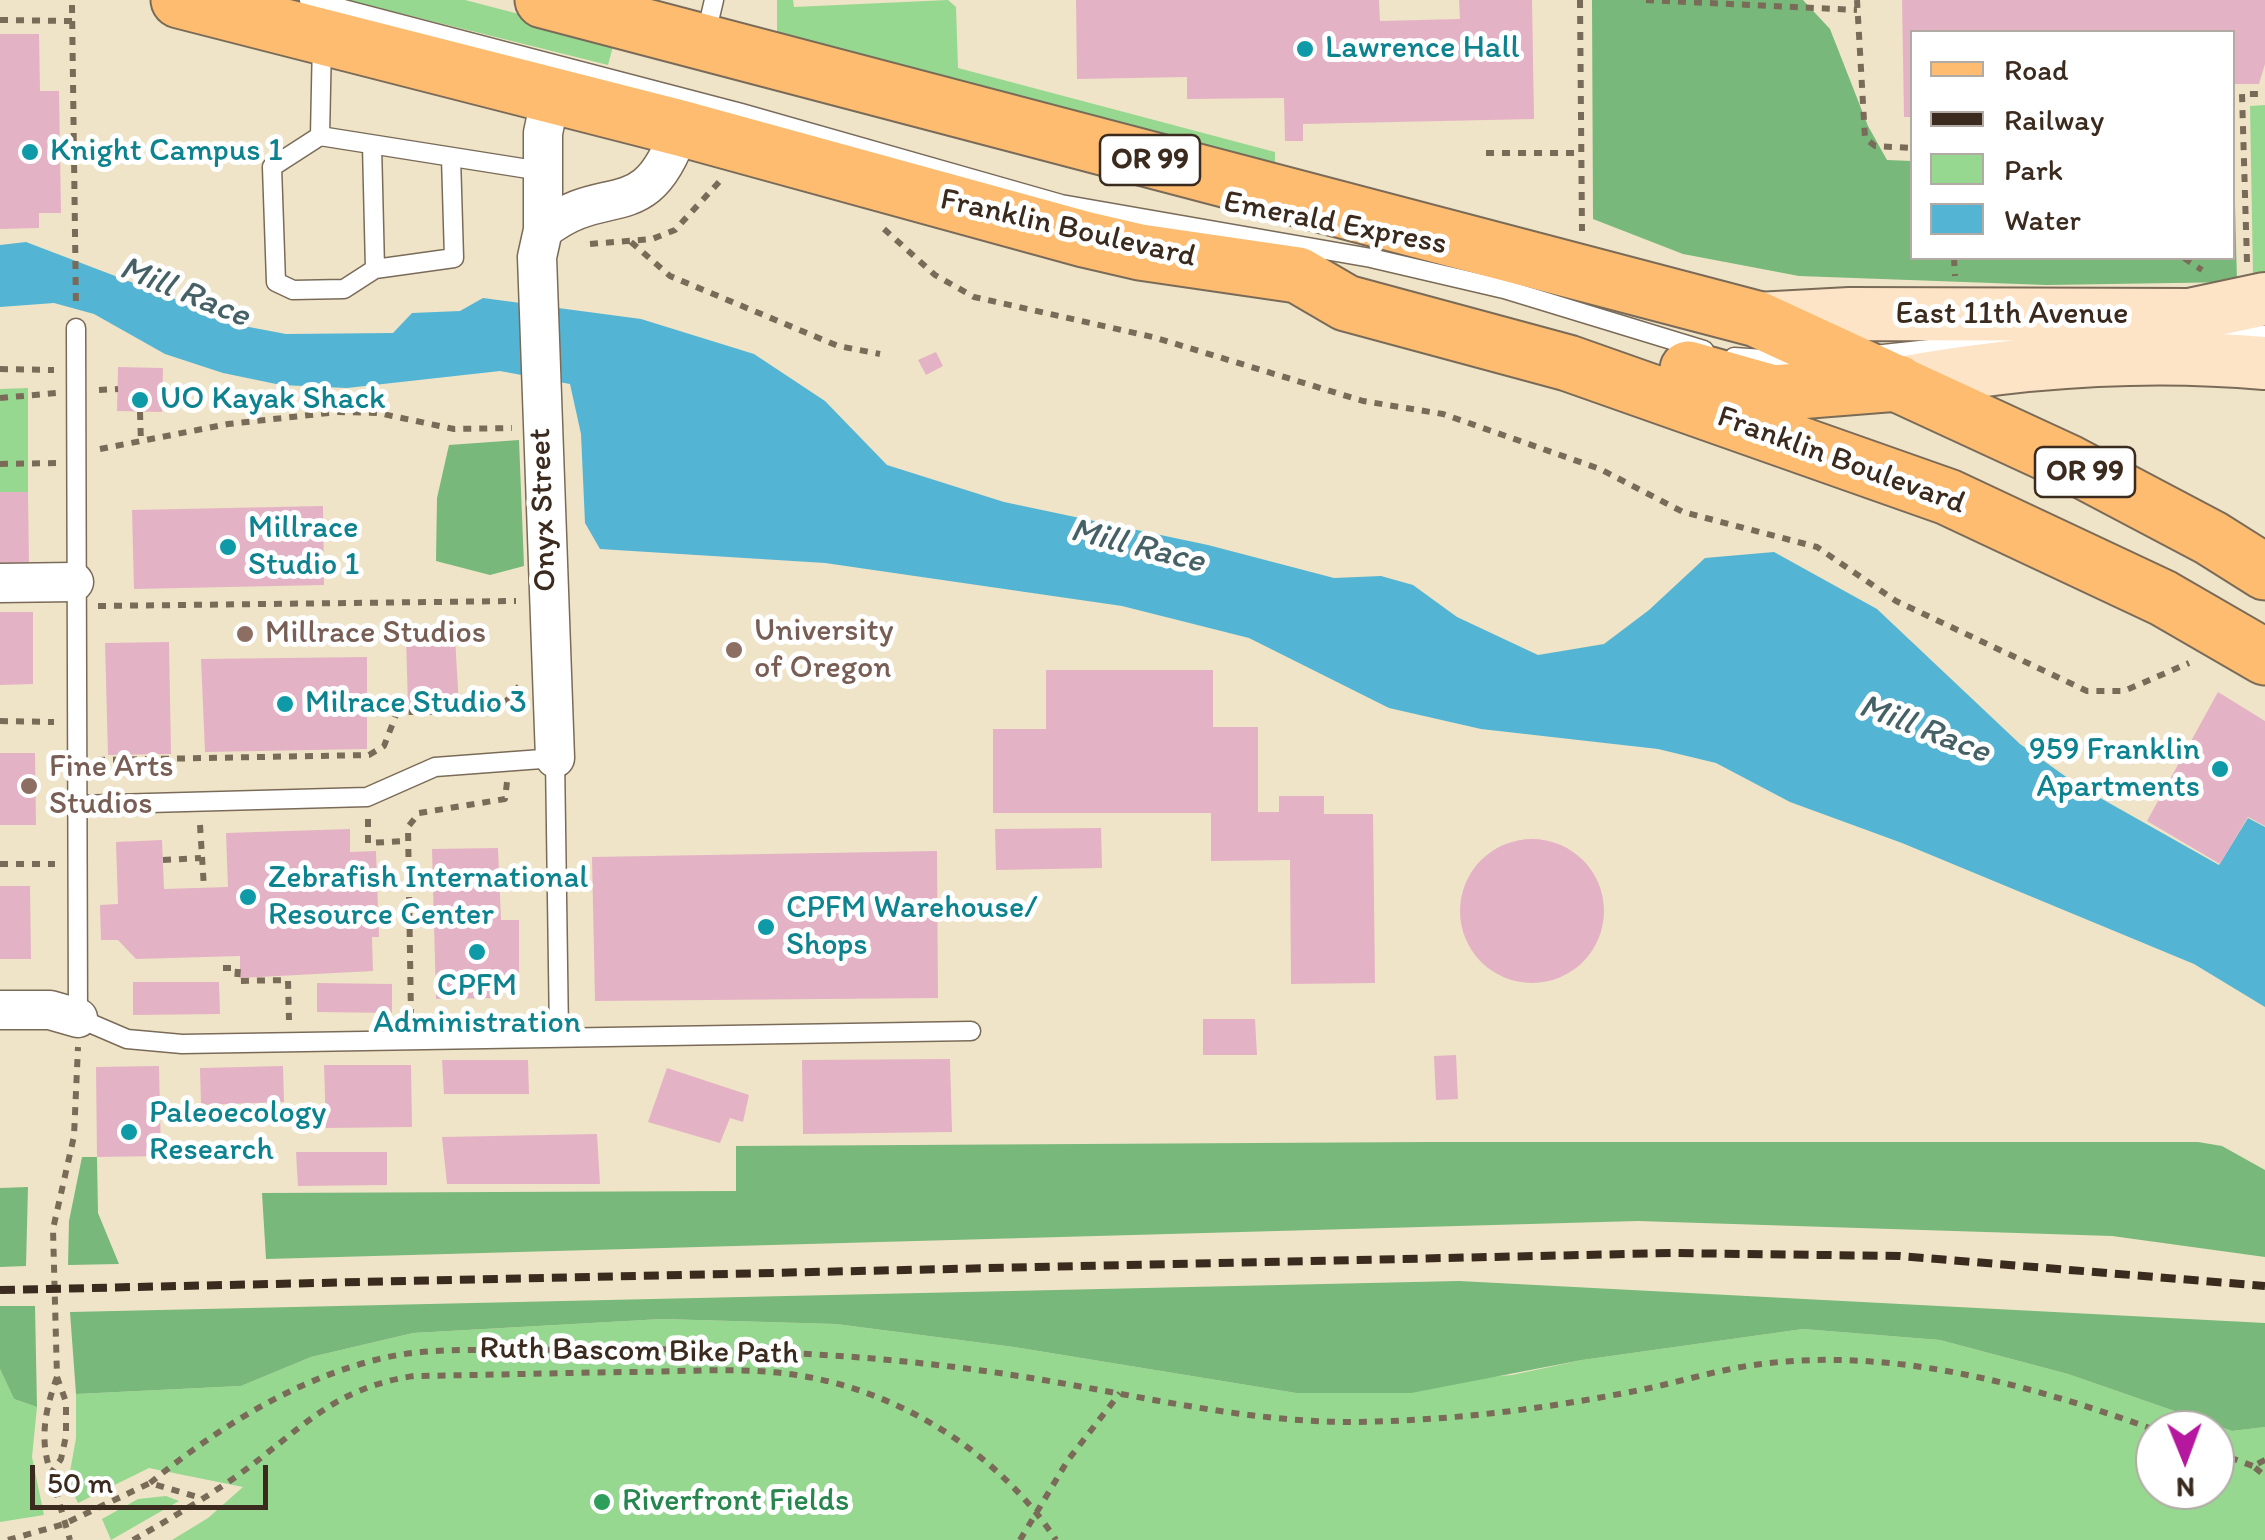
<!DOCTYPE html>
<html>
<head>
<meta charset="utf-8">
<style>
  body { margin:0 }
  #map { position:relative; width:2265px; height:1540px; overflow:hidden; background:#efe4c7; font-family:Itim,sans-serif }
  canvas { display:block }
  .legend { position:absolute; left:1910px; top:30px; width:325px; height:230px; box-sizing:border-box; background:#fff; border:2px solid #b1aaa5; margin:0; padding:12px 18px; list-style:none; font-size:30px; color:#3b2a1e }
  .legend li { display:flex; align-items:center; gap:20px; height:50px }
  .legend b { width:50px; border:2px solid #b1aaa5 }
  .north { position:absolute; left:2135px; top:1410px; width:100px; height:100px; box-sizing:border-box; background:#fff; border:2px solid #b1aaa5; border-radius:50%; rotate:179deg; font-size:28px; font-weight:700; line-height:40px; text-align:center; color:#3b2a1e }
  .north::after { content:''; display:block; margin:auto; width:35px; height:45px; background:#b5179e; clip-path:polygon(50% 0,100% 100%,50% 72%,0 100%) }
  .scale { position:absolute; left:30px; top:1465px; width:238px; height:45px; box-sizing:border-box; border:5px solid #3b2a1e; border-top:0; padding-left:12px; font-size:30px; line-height:35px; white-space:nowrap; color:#3b2a1e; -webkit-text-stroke:8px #fff; paint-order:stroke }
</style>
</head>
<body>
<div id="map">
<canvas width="2265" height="1540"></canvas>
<ul class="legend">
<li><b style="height:12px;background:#fdbc70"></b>Road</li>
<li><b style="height:12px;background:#3b2a1e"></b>Railway</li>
<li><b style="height:28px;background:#96d890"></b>Park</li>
<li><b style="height:28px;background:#54b4d3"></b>Water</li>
</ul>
<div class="north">N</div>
<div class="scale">50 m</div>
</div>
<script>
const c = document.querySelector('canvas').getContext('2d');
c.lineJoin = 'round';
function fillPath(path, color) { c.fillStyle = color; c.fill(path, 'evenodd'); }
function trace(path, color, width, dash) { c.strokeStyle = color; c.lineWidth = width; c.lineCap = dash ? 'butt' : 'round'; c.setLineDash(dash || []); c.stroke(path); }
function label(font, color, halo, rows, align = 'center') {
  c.font = font + ' Itim,sans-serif'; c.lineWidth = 10; c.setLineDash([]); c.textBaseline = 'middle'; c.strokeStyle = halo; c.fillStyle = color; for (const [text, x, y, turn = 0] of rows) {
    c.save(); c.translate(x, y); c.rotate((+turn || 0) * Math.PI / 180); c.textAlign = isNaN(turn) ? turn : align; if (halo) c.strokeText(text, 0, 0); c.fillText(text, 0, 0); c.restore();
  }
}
fillPath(new Path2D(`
  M347 0H465L615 39 608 65Z
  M777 0H793L794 7 948 0 956 7 958 68 1275 152V163L777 35Z
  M2265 105V275L2253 276 2250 106Z
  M28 388V492H0V389Z
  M662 1319 836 1324 1014 1347 1296 1393 1512 1375 1582 1360 1803 1329 1940 1340 2068 1374 2232 1431 2265 1427V1540H172L208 1518 243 1487 149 1468 78 1503 68 1483 76 1438V1394L241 1386 311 1357 413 1333ZM2155 1430H2215V1490H2155Z
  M0 1369 14 1399 37 1407 32 1457 44 1515 0 1522Z
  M166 1496 179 1501 111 1540 102 1519 138 1499Z`), '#96d890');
fillPath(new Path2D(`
  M1592 0H1803L1830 29 1868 126 1887 160 1912 161V258H2232L2233 125 2237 282 2047 285 1799 276 1683 254 1593 219Z
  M519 440 524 566 490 575 436 561 437 498 449 445Z
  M1429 1142H2198L2222 1146 2265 1170V1257L2112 1236 1638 1221 266 1259 262 1193 736 1191V1146Z
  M82 1157H97L98 1213 119 1264 68 1265 69 1221Z
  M28 1187 26 1266 0 1267V1188Z
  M1459 1281 2265 1323V1427L2232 1431 2068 1374 1940 1340 1803 1329 1582 1360 1411 1393H1296L1014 1347 836 1324 662 1319 413 1333 311 1357 241 1386 76 1394 70 1312Z
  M0 1306H35L37 1407 14 1399 0 1369Z`), '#78b87a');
fillPath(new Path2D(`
  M26 242 249 327 286 334 393 333 412 313 460 311 483 298 641 319 754 354 825 401 887 465 1004 502 1208 545 1334 578 1381 576 1413 585 1457 617 1538 655 1604 644 1649 610 1705 558 1774 552 1877 609 2020 744 2079 786 2219 865 2248 818 2265 827V1007L2194 964 1902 843 1790 802 1716 763 1658 749 1481 729 1389 708 1249 638 1122 606 825 563 600 549 585 523 581 434 570 384 500 371 347 388 281 385 223 373 165 354 94 314 54 303 0 307V245Z`), '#54b4d3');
fillPath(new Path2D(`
  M1076 0H1379L1380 21 1460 19 1459 0H1532L1534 119 1303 124V141H1285L1284 98 1187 99V77L1077 79Z
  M1902 0H2265V64L2259 84H2232V32H1912V117H1904Z
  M0 34H39L40 91H59L61 213H39V228L0 229Z
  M936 352 943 366 926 375 918 360Z
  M118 367 163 368 162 412 117 411Z
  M0 492H28L29 565 0 564Z
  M323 506 324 585 134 589 132 510Z
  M0 612H33V684L0 685Z
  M455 637 459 706 408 707 406 638Z
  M169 642 171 754 108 755 105 643Z
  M367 657V749L205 752 201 659Z
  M1046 670H1213V727H1258V812H1279V796H1324V814H1373L1375 983 1291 984 1290 860 1211 861V813H993V729H1046Z
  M2218 692 2265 721V826L2248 817 2220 864 2147 821Z
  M0 753H35L36 825H0Z
  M1101 828 1102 868 996 870 995 829Z
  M350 829V852L376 851 379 937H372L373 971 240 978V956L136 959 118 940H101L100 905 118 904 116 842 162 840 164 889 228 887 226 833Z
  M1460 911a72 72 0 1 1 144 0a72 72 0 1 1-144 0Z
  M498 848 501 920H519V983H501L500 998 436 999 432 849Z
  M937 851 938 998 595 1001 592 857Z
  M0 886H30L31 959H0Z
  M133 982H219L220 1014 133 1015Z
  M317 983 392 984V1013L317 1012Z
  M1203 1019H1255L1257 1055H1203Z
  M1456 1055 1458 1099 1436 1100 1434 1056Z
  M950 1059 952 1132 803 1134 802 1060Z
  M442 1060H528L529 1094H444Z
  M324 1065H411L412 1127 326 1128Z
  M159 1066 161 1156 97 1157 96 1067Z
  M283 1066 284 1102 201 1105 200 1068Z
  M667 1068 749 1095 743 1122 730 1118 720 1143 648 1122Z
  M597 1134 600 1184H447L442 1137Z
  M296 1152H387V1185L298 1186Z`), '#e4b2c5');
const lane = new Path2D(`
  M309 0 741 113 1061 204 1371 258 1504 289 1704 350
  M705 38 714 0
  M322 40 320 136 541 171
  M320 136 272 167 276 282 293 290 344 289 375 269 454 258 451 157
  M372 145 375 269
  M76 328 78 1018 127 1039 182 1044 971 1031
  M2217 332 2265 335
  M1874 355 2022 339
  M1734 357 1808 362
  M76 805 367 797 435 767 555 758 559 1035`);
const street = new Path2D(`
  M551 95 543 133V230L537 257 555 758
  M543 230C606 179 646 229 680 128
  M0 583 74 582
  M0 1010H50L78 1018`);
const secondary = new Path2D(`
  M1757 319 1850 314 2190 315 2265 299
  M1900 383C2021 361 2142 352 2265 363`);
const primary = new Path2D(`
  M179 0 680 128 1084 239 1140 252 1298 275 1346 303 1568 363 1948 497 2163 598 2265 657
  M543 0 1757 319 2069 463 2211 538 2265 572
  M1688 369 1773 393 1898 383`);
trace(lane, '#7a6b59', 21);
trace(street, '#7a6b59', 41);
trace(secondary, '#7a6b59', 56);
trace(primary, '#7a6b59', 59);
trace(new Path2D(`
  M1580 0 1582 231
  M1646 0 1857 10
  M1857 0 1865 138 1875 146 1912 148
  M72 5 76 308
  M0 20 72 21
  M1486 153H1581
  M884 229 935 275 974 297 1153 337 1363 401 1443 414 1600 469 1683 512 1817 547 1896 601 2087 691H2124L2189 663
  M631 242 670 276 838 346 880 354
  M590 244 652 239 675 230 719 182
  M1954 258 1955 276
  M2184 258 2202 270
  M2247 262 2242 94H2265
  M0 369 54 370
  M99 390 118 389
  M0 398 57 393
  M140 412 141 443
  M100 449 228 424 338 412 378 413 454 429 512 428
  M0 464 57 463
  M98 606 516 601
  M0 721 54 722
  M97 760 369 755 384 746 396 715 403 712 486 711 503 705 520 685
  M368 819V843L405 841
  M200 825 204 888
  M163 860 201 858
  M0 864H55
  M223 968H238L237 981 288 980 289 1020
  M411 1017 408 827 419 813 505 799 507 782
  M57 1377C45 1410 39 1440 51 1473L61 1459 66 1436V1402L57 1377 53 1229 74 1136 78 1047
  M2215 1452 2253 1466
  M2265 1460 2253 1466 2265 1476
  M51 1474 70 1540
  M150 1483C218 1428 290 1382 375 1360 428 1346 486 1351 540 1350 703 1347 863 1351 1025 1377 1133 1394 1242 1422 1352 1422 1449 1421 1545 1409 1640 1390 1680 1382 1720 1369 1761 1364 1893 1347 2032 1385 2155 1430
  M8 1540 64 1524 150 1483 201 1498
  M133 1540C168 1520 204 1499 237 1476 301 1430 332 1388 414 1376 485 1375 556 1373 627 1372 675 1372 724 1368 771 1372 884 1381 994 1446 1056 1540
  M1020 1540 1068 1460 1120 1393`), '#7a6b59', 6, [8, 8]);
trace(lane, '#fff', 18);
trace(street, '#fff', 38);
trace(secondary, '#fee4c6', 52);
trace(primary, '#fdbc70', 55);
trace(new Path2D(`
  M0 1290 1672 1253 1900 1256 2265 1286`), '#3b2a1e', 8, [15, 8]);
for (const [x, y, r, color] of [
  [1305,49,10,"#0f9aa8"],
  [30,152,10,"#0f9aa8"],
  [140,400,10,"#0f9aa8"],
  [228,547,10,"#0f9aa8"],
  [245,634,10,"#8d6e63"],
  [734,650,10,"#8d6e63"],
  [285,704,10,"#0f9aa8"],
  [2220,769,10,"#0f9aa8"],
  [29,786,10,"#8d6e63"],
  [248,897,10,"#0f9aa8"],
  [766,927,10,"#0f9aa8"],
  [477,952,10,"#0f9aa8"],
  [129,1132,10,"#0f9aa8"],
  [602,1502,10,"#2e9e5b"]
]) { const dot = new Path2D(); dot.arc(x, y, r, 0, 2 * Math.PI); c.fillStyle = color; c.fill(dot); trace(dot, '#fff', 4); }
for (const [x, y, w] of [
  [1150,160,100],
  [2085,472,100]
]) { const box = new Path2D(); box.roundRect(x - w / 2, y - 25, w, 50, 8); c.fillStyle = '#fff'; c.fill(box); trace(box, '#3b2a1e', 2.5); }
label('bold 30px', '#3b2a1e', null, [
  ["OR 99",1150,160],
  ["OR 99",2085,472]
]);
label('32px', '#0d838f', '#fff', [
  ["Lawrence Hall",1325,49],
  ["Knight Campus 1",50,152],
  ["UO Kayak Shack",160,400],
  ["Millrace",248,529],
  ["Studio 1",248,566],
  ["Milrace Studio 3",305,704],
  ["959 Franklin",2200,751,"right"],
  ["Apartments",2200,788,"right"],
  ["Zebrafish International",268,879],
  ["Resource Center",268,916],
  ["CPFM Warehouse/",786,909],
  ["Shops",786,946],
  ["CPFM",477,987,"center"],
  ["Administration",477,1024,"center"],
  ["Paleoecology",149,1114],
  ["Research",149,1151]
], 'left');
label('32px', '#3b2a1e', '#fff', [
  ["Emerald Express",1335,224,11],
  ["Franklin Boulevard",1068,229,13],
  ["East 11th Avenue",2012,315],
  ["Franklin Boulevard",1841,461,20],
  ["Onyx Street",544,510,-92],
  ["Ruth Bascom Bike Path",639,1352,1]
]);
label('32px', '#785e54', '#fff', [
  ["University",754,632],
  ["of Oregon",754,669],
  ["Millrace Studios",265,634],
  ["Fine Arts",49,768],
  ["Studios",49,805]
], 'left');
label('32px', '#27864d', '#fff', [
  ["Riverfront Fields",622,1502]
], 'left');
label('italic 35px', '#456166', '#fff', [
  ["Mill Race",184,293,22],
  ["Mill Race",1137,547,14],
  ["Mill Race",1924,730,21]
]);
</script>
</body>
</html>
